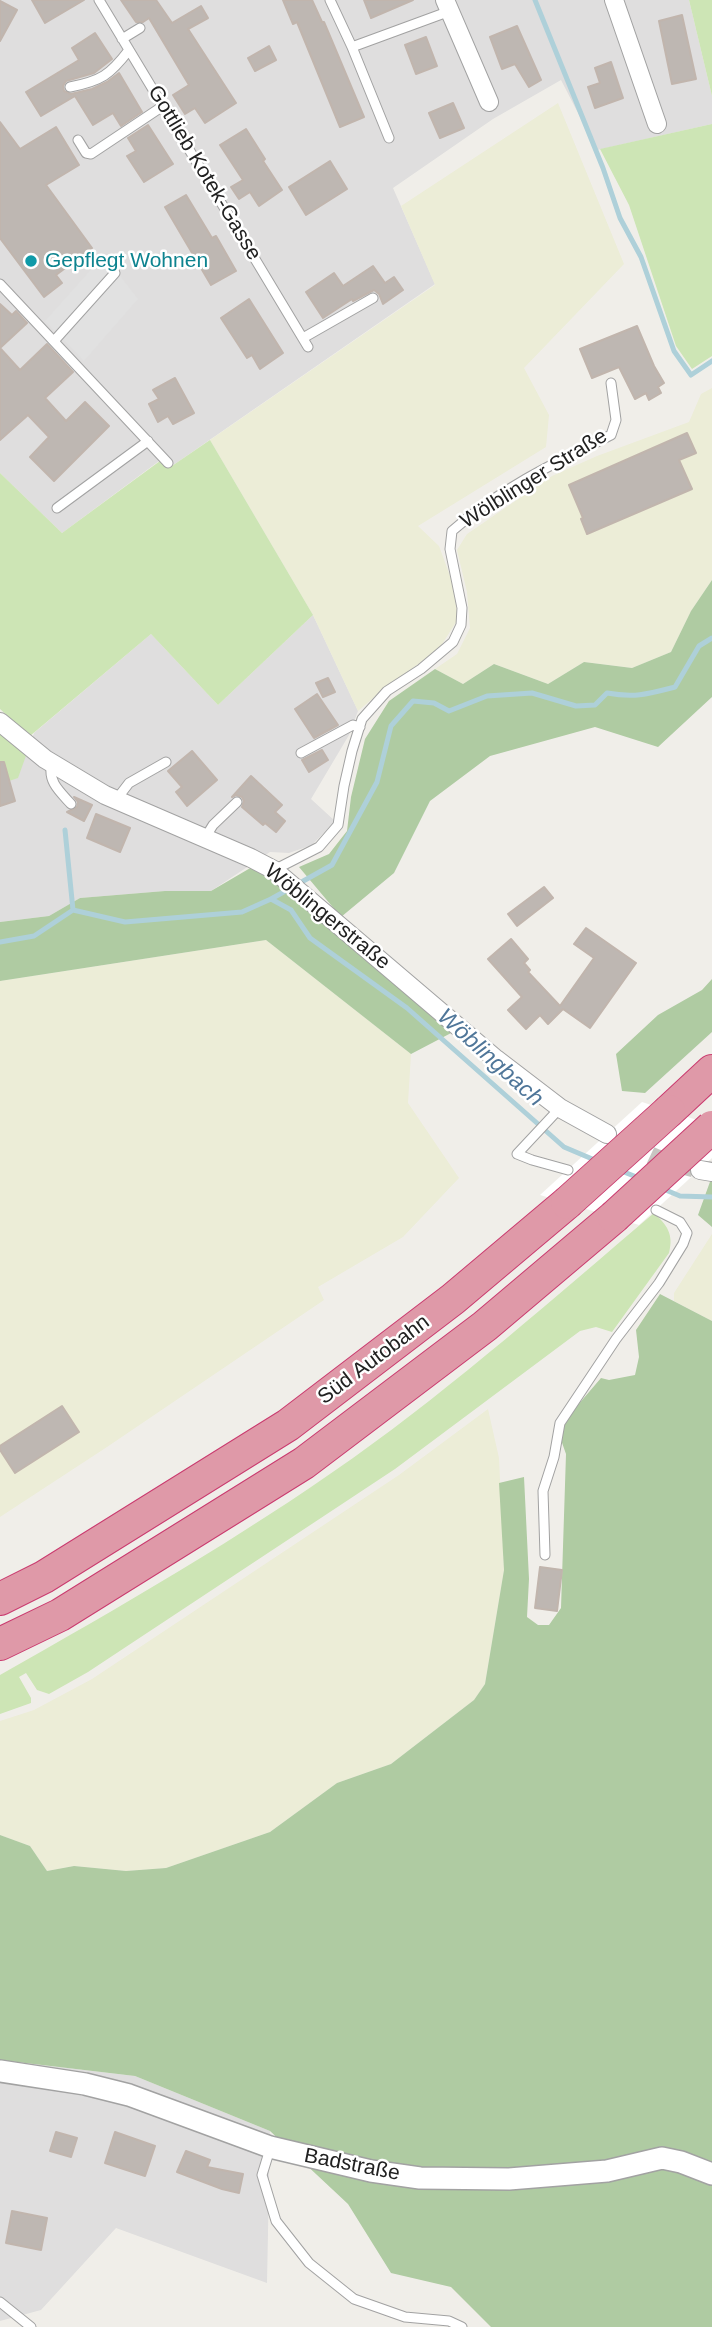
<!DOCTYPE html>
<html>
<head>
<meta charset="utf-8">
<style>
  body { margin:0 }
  canvas { display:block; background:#f0eee9 }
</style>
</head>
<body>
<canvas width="712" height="2327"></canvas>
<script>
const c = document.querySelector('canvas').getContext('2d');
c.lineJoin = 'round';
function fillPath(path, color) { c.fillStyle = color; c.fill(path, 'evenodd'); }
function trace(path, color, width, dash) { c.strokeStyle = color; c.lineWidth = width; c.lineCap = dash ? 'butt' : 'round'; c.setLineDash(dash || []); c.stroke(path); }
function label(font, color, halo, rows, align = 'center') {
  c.font = font + ' Helvetica,sans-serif'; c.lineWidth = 5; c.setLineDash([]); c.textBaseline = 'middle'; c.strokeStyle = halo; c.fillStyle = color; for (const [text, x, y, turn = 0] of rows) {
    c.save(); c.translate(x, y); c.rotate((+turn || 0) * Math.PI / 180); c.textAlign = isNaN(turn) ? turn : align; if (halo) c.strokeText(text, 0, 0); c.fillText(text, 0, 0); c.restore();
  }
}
fillPath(new Path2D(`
  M0 0H689L712 96V124L597 150 561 80 493 119 393 188 435 284 169 468 159 461 62 533 0 473Z
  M313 615 358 711 349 735 311 799 335 821 312 845 289 853 270 852 211 891H165L80 898 49 916 0 922V784L27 753 34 733 151 634 218 705Z
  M0 2060 135 2076 270 2131 267 2283 116 2228 41 2310 0 2321Z`), '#dfdede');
fillPath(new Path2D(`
  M558 103 624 264 524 368 549 415 546 447 418 526 439 546 453 584 458 619 439 649 384 689 358 711 313 615 210 440 435 285 401 206Z
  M712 388V580L691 611 671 652 632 668 584 662 548 684 494 664 463 684 435 669 457 654 470 628 467 592 457 550 467 534 552 476 597 456 689 422 701 394Z
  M266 940 411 1054 408 1103 459 1178 403 1237 318 1287 324 1300 107 1447 0 1517V981Z
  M712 1234V1321L674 1301V1293Z
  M488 1409 499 1458 504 1570 485 1684 474 1700 391 1764 337 1783 270 1832 166 1868 126 1871 74 1866 47 1871 30 1846 0 1835V1721L34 1710 92 1679 399 1475Z`), '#ecedd7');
fillPath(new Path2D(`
  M689 0H712V96Z
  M712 124V356L692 369 676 346 629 205 600 149Z
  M210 440 313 615 218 705 151 634 30 736 0 709V473L62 533 160 461 169 468Z
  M0 730 27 753 18 778 0 784Z
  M654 1213C667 1225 674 1234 669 1253L612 1332 596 1327 580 1331 395 1469 88 1672 49 1694 37 1690 26 1673 19 1677 31 1698V1703L0 1714V1675C120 1607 240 1538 353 1458 458 1383 555 1297 654 1213Z`), '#cde5b5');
fillPath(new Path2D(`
  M712 580V697L658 747 595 727 490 756 430 801 394 873 341 917 299 867 329 854 347 831 351 797 365 739 389 701 435 669 463 684 494 664 548 684 584 662 632 668 671 652 691 611Z
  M252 867 274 878 453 1032 411 1054 266 940 0 981V922L49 916 80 898 165 891H211Z
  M712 979V1032L645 1093 622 1091 616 1054 658 1015 702 990Z
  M711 1179H712V1227L698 1215Z
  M660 1294 712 1321V2327H491L451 2287 391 2273 348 2204 270 2131 135 2076 0 2060V1835L30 1846 47 1871 74 1866 126 1871 166 1868 270 1832 337 1783 391 1764 474 1700 485 1684 504 1570 499 1483 524 1477 529 1579 527 1617 538 1625H549L561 1608 566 1454 560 1437 565 1420 601 1378 609 1380 635 1375 639 1357 636 1330Z`), '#afcba2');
fillPath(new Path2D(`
  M104 255 138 299 84 361 45 321Z`), '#e1e1e1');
fillPath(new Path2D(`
  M642 1102 712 1125V1158L639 1225 540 1195Z`), '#fff');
trace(new Path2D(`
  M535 0 603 168 620 218 641 257 674 351 691 375 712 361
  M65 830 73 910
  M271 899 291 910 310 938 407 1008 564 1147 597 1161
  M0 942 34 936 73 910 125 922 242 912 271 899 332 865 377 782 391 726 413 701 434 703 449 711 487 696 532 693 576 706 595 705 607 693C635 698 648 694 675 687L699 646 712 638
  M619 1170 639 1178
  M661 1188 680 1196 712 1197`), '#aed0d9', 5);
const building = new Path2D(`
  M32 0H84L45 23Z
  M121 0H156L172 23 201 6 208 18 188 29 236 103 205 123 195 108 185 114 173 95 189 85 149 18 143 22H136Z
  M283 0H312L322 22H324L364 117 340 127 297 22 293 24Z
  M364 0H413L371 18Z
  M0 1 17 10 0 41Z
  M682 15 696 79 672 84 659 21Z
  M517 26 541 80 529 87 515 64 502 69 490 37Z
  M95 33 112 59 94 73 66 81 63 86 64 91 71 94 92 89 107 82 119 73 142 112 121 126 113 113 93 125 75 96 41 116 26 92 79 60 72 48Z
  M426 37 437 66 416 74 405 45Z
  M269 46 276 60 255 71 248 58Z
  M611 62 623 98 595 108 588 87 600 83 595 68Z
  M453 103 464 128 440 138 429 113Z
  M0 122 20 149 56 127 79 165 46 185 92 248 56 275 62 283 44 297 0 238Z
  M148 125 173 164 144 182 127 156 136 151 128 138Z
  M246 129 265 159 263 161 282 190 259 206 250 192 239 199 231 187 243 180 220 145Z
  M330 161 347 189 306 215 289 187Z
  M186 195 212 238 216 236 236 271 211 285 165 207Z
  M373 266 385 283 394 277 403 290 383 304 379 294 374 290 353 301 352 299 323 318 306 292 334 273 343 286Z
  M249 299 283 353 260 369 252 355 247 358 221 318Z
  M0 304 12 315 16 311 27 323 0 348 20 370 47 344 73 372 45 398 66 421 85 402 109 426 54 481 30 457 49 437 28 415 0 440Z
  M637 326 654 366 664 383 658 387 661 393 649 400 646 393 635 399 619 367 592 378 580 349Z
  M175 378 194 413 173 424 168 416 158 422 149 404 159 399 153 390Z
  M687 433 696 453 679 460 692 489 587 534 581 519 583 518 569 485Z
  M328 678 335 692 323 697 316 683Z
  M317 694 338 725 314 738 295 709Z
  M322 750 328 760 309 772 302 760Z
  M192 751 217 780 187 806 176 792 182 787 168 771Z
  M0 762H4L15 801 0 806Z
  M251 776 282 805 275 812 285 821 276 832 265 823 263 825 242 807 244 801 242 797 236 795 232 797Z
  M74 797 92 805 84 821 67 812 77 807 78 802Z
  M96 814 130 828 120 852 87 838Z
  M544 887 553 898 517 926 508 914Z
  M586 928 636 963 590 1028 563 1009 548 1024 540 1015 526 1029 508 1010 522 997 488 959 511 939 528 959 524 963 530 970 528 972 560 1006 594 958 574 944Z
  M62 1406 79 1432 15 1473 0 1450V1446Z
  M540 1567 562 1570 557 1611 535 1608Z
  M56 2132 77 2138 71 2157 50 2151Z
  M115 2132 155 2146 145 2176 105 2163Z
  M186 2151 210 2160 207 2167 243 2174 239 2193 222 2189 177 2172Z
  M12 2211 47 2218 41 2250 6 2243Z`);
fillPath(building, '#beb7b2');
trace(building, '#c1b5ad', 2);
trace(new Path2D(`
  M626 1144 656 1158 700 1170`), '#c7c5c1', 18, [18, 9]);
const service = new Path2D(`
  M99 0 308 347
  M330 0 352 47 450 11
  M122 39 140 28
  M352 47 389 138
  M70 87C101 81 110 75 129 50
  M78 140 86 153 91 154 163 106
  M0 284 168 463
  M303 338 373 298
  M54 341 115 273
  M57 508 148 441
  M301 753 353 725 360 727
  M52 764C47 781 60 792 71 804
  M116 800 129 783 166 762
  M205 838 213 825 237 802
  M274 870 319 847 338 825 344 786 352 751 362 719 387 691 421 669 453 642 461 625 462 608 450 549 452 531C498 490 556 462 611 435L616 420 611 383
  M560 1108 517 1154 532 1160 568 1170
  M545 1555 543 1491 554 1457 560 1423 616 1339 659 1283 683 1244 687 1233 680 1222 656 1210
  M270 2149 262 2175 276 2221 309 2263 354 2299 405 2317 449 2321 462 2327
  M0 2302 31 2327`);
const minor = new Path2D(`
  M445 0 489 102
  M614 0 657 124
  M0 722 45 759 105 795 251 858 274 870 496 1059 560 1108 607 1134
  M700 1170 712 1172`);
const tertiary = new Path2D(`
  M0 2071 85 2084 129 2095 270 2147 371 2171 420 2178 509 2179 607 2171 662 2158 681 2162 712 2174`);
const motorway = new Path2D(`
  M669 1111 712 1071
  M0 1599 44 1577 288 1425 453 1299 567 1203
  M0 1644 60 1615 304 1463 485 1326 614 1217`);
trace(service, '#a2a2a2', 11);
trace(minor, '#a2a2a2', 20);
trace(tertiary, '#a2a2a2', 24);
trace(motorway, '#ca3b6f', 34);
trace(service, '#fff', 9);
trace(minor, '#fff', 18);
trace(tertiary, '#fff', 21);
trace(motorway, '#df99a8', 32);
const motorwayBridge = new Path2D(`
  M567 1203 669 1111
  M614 1217 712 1127`);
trace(motorwayBridge, '#ca3b6f', 34, []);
trace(motorwayBridge, '#df99a8', 32);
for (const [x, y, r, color] of [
  [31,261,7,"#0f9aa8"]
]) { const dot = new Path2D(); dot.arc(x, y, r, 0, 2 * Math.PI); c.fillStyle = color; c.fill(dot); trace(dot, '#fff', 2.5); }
label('21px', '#212121', '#fff', [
  ["Gottlieb Kotek-Gasse",204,173,59],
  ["Wölblinger Straße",534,479,-32],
  ["Wöblingerstraße",327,917,39],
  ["Süd Autobahn",374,1360,-37],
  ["Badstraße",352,2165,11]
]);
label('21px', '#0d838f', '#fff', [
  ["Gepflegt Wohnen",45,261]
], 'left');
label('italic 23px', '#4f7699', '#fff', [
  ["Wöblingbach",490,1058,42]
]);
</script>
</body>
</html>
